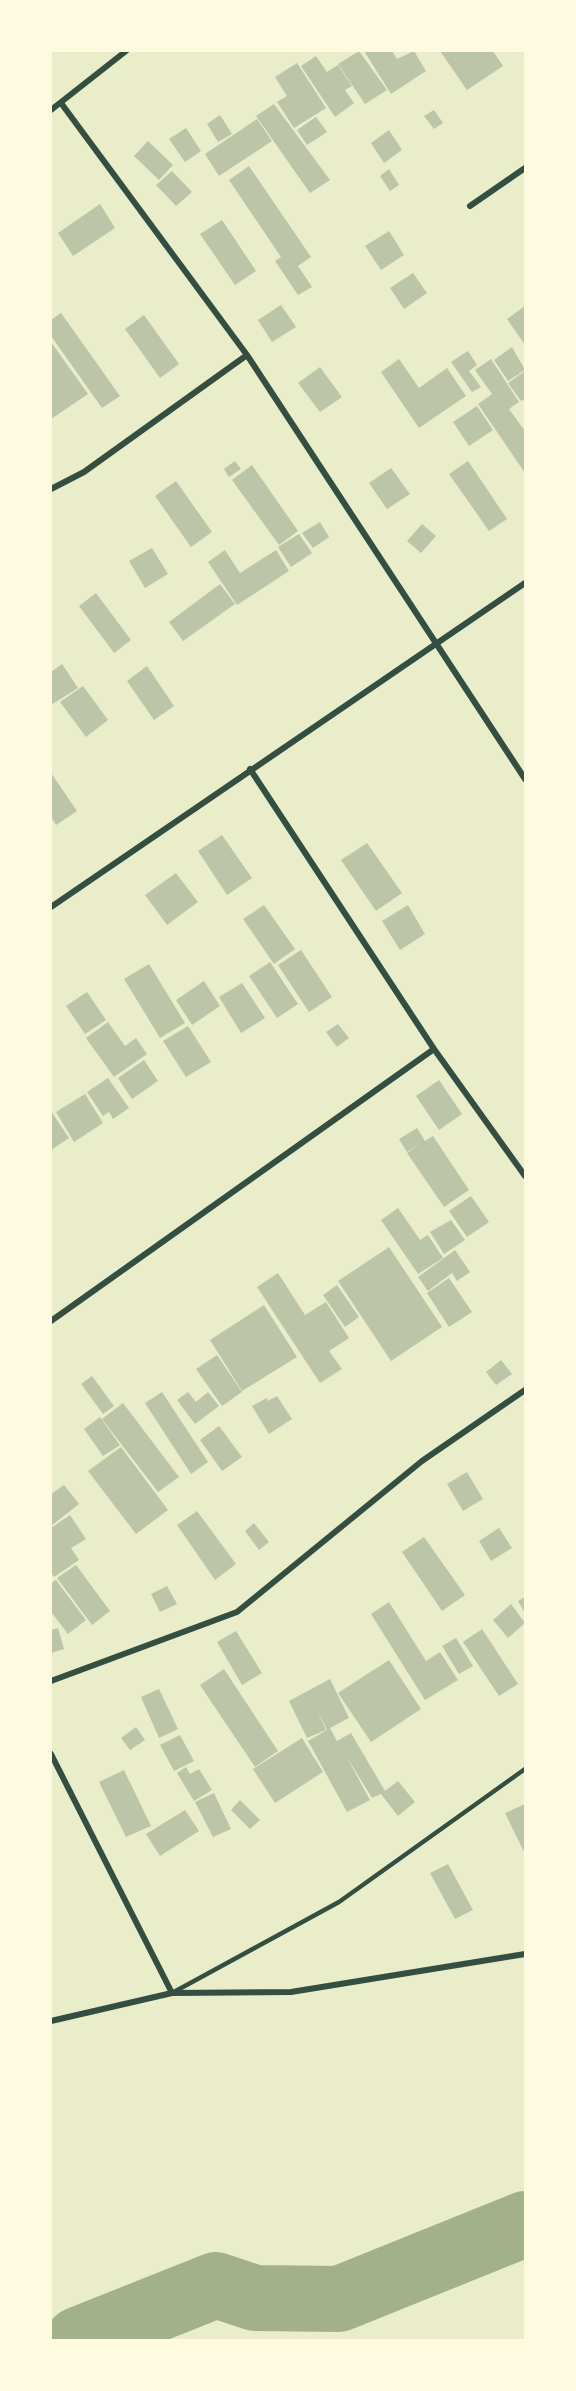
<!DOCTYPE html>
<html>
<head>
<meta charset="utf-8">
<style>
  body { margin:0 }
  #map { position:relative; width:576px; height:2391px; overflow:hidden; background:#e9edc9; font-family:Arial,sans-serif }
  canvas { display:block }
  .frame { position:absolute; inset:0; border:52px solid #fefae0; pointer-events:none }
</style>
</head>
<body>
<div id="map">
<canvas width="576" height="2391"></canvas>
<div class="frame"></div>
</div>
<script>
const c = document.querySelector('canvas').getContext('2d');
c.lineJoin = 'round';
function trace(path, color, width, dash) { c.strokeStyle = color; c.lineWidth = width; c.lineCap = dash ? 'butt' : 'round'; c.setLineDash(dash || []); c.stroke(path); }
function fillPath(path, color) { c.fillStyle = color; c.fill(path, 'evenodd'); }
trace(new Path2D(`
  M78 2340 216 2285 255 2298 339 2299 525 2224`), '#a3b18a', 66);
fillPath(new Path2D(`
  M359 51 387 90 365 104 338 64Z
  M364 51H392L397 59 414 51 426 71 391 94Z
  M440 51H493L503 66 467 90Z
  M316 56 327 72 338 65 352 86 345 90 354 103 335 117 301 66Z
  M297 63 326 108 294 128 277 102 287 96 275 77Z
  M274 104 330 180 310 193 256 116Z
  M434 110 443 123 434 129 424 116Z
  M220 115 232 134 218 142 207 124Z
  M316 117 327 132 307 145 297 130Z
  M257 119 272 141 219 176 205 154Z
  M186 128 201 151 185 162 169 139Z
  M389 130 402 150 384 163 371 143Z
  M148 141 173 165 159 180 134 156Z
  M249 166 311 257 298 266 312 287 298 295 275 261 281 257 229 180Z
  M389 169 399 185 390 191 380 176Z
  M172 171 192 192 176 206 156 185Z
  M100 204 115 228 73 256 58 233Z
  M222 220 256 271 235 285 200 234Z
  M389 231 404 255 381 270 365 246Z
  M413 273 427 293 404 309 390 288Z
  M281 305 296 327 272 342 258 320Z
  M525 306V345L507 319Z
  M61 313 120 396 102 408 51 336V320Z
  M144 315 179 364 160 378 125 329Z
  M51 342 88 394 51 419Z
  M512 347 525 370 508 381 494 360Z
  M468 351 477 365 469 371 481 387 472 392 451 362Z
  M399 359 419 388 447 368 466 396 419 428 381 372Z
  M491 359 519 402 509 409 525 431V473L478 404 492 394 475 370Z
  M320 367 342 397 320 412 298 383Z
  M525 371V399L521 401 508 383Z
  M477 406 493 430 469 446 453 422Z
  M235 461 241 469 229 477 224 469Z
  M468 461 507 519 489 531 449 474Z
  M252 465 298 531 279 545 232 480Z
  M391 468 410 494 387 509 369 483Z
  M176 481 212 532 191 547 155 496Z
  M320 522 329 537 313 548 302 533Z
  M422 524 436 536 421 553 407 541Z
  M299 534 312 553 291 567 278 547Z
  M152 548 168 574 145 588 129 561Z
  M225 550 240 573 276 550 289 571 237 605 208 562Z
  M220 584 235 604 183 641 169 622Z
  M96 593 131 640 114 653 79 606Z
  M62 664 78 688 51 705V672Z
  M147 666 174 706 154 720 127 681Z
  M83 686 108 720 86 737 60 702Z
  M51 773 77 811 56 825 51 817Z
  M222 835 252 878 227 895 198 851Z
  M367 843 402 893 376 911 341 860Z
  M176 873 198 902 167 925 145 895Z
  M264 905 295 949 274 964 243 919Z
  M408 905 425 934 400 950 382 921Z
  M301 950 332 997 309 1012 278 965Z
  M270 962 298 1004 277 1018 249 976Z
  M149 964 185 1023 160 1038 124 979Z
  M204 981 220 1006 192 1025 176 1000Z
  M242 983 265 1018 241 1033 219 997Z
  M87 992 106 1020 85 1034 66 1006Z
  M108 1022 125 1046 136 1038 147 1054 114 1077 86 1038Z
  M338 1024 349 1038 337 1047 326 1032Z
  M188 1026 211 1062 186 1077 163 1041Z
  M144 1060 158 1081 132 1099 118 1078Z
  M108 1078 129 1108 113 1119 109 1112 103 1116 87 1092Z
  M439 1080 462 1114 439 1130 416 1096Z
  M85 1094 103 1123 74 1142 56 1112Z
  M51 1111 69 1138 51 1150Z
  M417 1128 425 1141 433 1136 469 1190 444 1207 407 1153 422 1142 407 1152 399 1139Z
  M471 1196 489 1222 467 1237 449 1211Z
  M398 1208 420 1240 428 1235 443 1258 418 1274 381 1220Z
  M451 1220 465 1240 444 1254 430 1232Z
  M389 1247 442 1327 391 1361 338 1281Z
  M455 1250 470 1272 457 1281 452 1273 428 1291 418 1277Z
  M278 1273 305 1315 326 1302 349 1338 329 1351 342 1369 320 1383 257 1287Z
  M449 1278 472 1312 449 1327 427 1293Z
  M337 1285 359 1317 345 1327 323 1295Z
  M264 1305 297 1357 242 1391 210 1340Z
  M217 1355 242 1392 222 1406 196 1369Z
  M501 1360 512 1374 496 1385 486 1372Z
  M92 1376 114 1406 103 1414 81 1384Z
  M162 1392 208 1462 191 1474 145 1403Z
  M188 1392 196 1402 208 1392 219 1406 195 1424 177 1400Z
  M277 1396 292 1419 269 1434 252 1406 267 1398 268 1401Z
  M123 1403 179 1477 158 1492 102 1419Z
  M100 1417 120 1445 103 1456 84 1429Z
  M219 1426 242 1457 222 1471 200 1440Z
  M121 1447 168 1510 136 1534 88 1471Z
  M467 1472 483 1499 463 1511 447 1484Z
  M64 1485 79 1504 51 1526V1494Z
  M197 1511 236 1564 215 1580 177 1525Z
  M70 1515 86 1539 71 1548 79 1560 54 1577 51 1572V1528Z
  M254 1523 269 1542 259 1550 245 1531Z
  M499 1528 512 1548 491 1561 479 1541Z
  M424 1537 465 1595 442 1611 402 1552Z
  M76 1565 110 1611 92 1625 57 1578Z
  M56 1580 86 1620 68 1634 51 1612V1583Z
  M167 1586 177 1604 160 1612 151 1594Z
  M525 1597V1613L518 1601Z
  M389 1602 426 1661 440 1652 458 1680 425 1700 371 1614Z
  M511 1604 525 1623 508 1638 493 1620Z
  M58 1628 64 1649 51 1653V1630Z
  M482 1629 518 1684 499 1696 463 1642Z
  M236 1631 262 1673 242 1685 217 1642Z
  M456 1638 473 1666 459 1674 442 1646Z
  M389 1660 421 1709 371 1742 338 1693Z
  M224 1669 278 1751 255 1767 200 1685Z
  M330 1679 349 1718 330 1728 337 1741 351 1733 385 1791 398 1781 415 1802 398 1816 381 1794 372 1798 346 1756 370 1800 347 1812 308 1741 327 1730 316 1708 326 1730 307 1738 289 1701Z
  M159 1689 178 1729 159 1738 141 1697Z
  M136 1727 145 1740 130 1750 121 1738Z
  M180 1735 194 1761 174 1771 160 1745Z
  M302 1738 323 1772 275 1803 253 1769Z
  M186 1767 190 1774 199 1769 212 1790 194 1801 177 1773Z
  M124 1770 151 1826 126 1837 99 1782Z
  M214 1793 231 1829 213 1837 195 1802Z
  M240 1800 260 1820 250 1829 231 1810Z
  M525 1804V1854L505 1813Z
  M185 1810 199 1831 160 1856 146 1834Z
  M448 1864 473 1910 455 1919 430 1873Z`), '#bcc5a7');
trace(new Path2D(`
  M172 1993 339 1902 525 1769`), '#344e41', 4.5);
trace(new Path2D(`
  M61 103 247 355 525 779
  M51 110 126 51
  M470 206 525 168
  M51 489 84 472 247 355
  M250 769 434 1049 525 1176
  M51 907 525 583
  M51 1321 434 1049
  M51 1681 237 1612 422 1461 525 1390
  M51 1754 172 1993
  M51 2021 172 1993 291 1992 525 1954`), '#344e41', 6);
</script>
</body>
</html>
